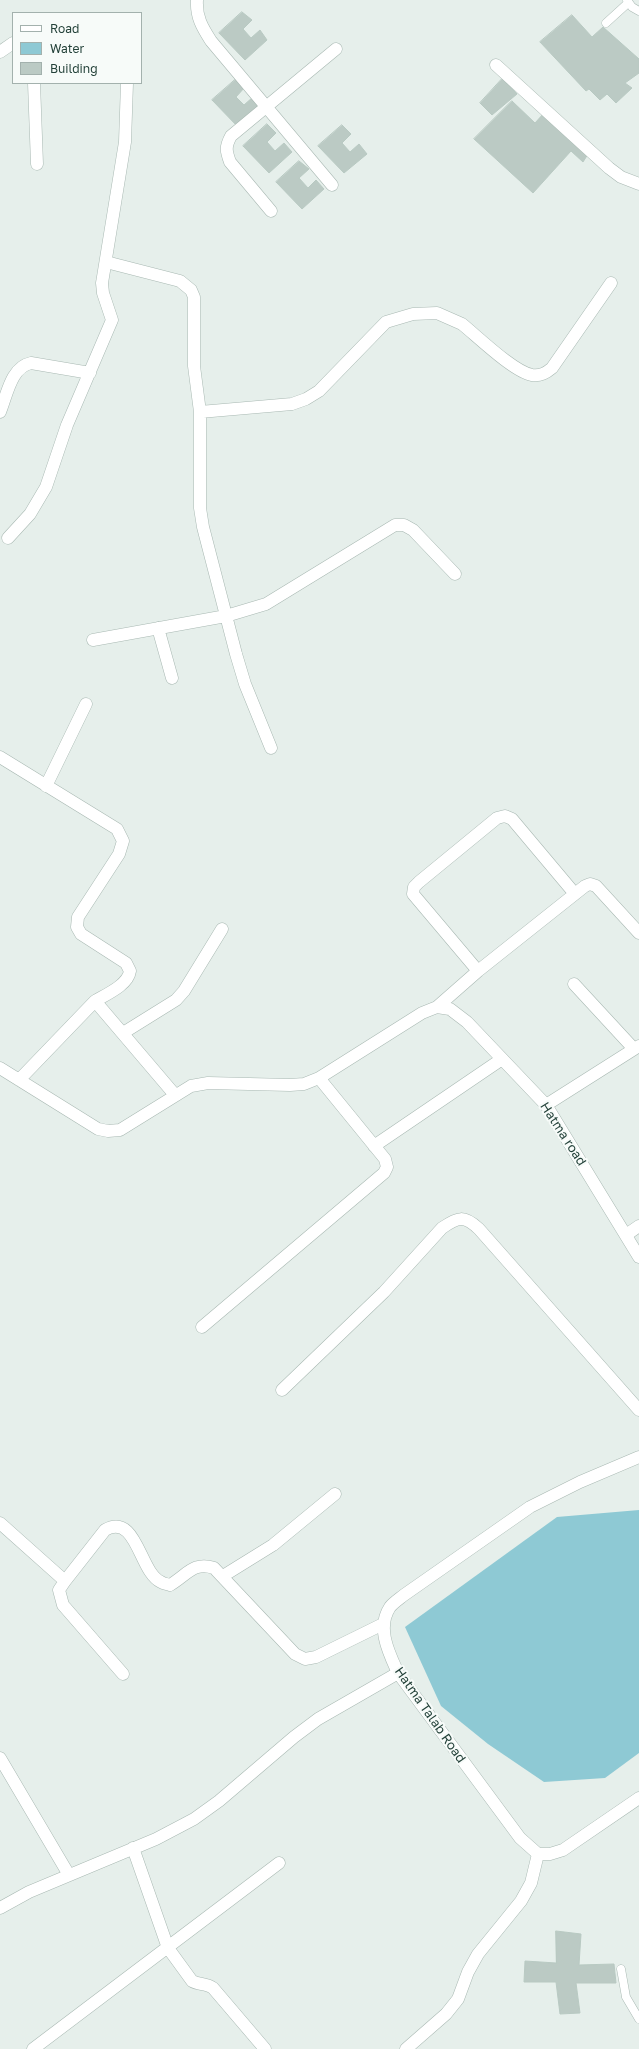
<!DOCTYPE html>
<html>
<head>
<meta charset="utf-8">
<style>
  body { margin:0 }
  #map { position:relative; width:639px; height:2049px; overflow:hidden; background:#e6efeb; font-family:"Golos Text",sans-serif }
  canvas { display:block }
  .legend { position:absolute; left:12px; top:12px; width:130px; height:72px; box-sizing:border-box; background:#f7fbf9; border:1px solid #a3b1ad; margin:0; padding:5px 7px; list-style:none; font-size:12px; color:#24423a }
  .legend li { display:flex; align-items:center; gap:8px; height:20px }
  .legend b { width:20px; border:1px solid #a3b1ad }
</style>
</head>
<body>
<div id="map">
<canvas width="639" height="2049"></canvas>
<ul class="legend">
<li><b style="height:5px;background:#fff"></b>Road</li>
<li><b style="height:11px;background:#8ec9d4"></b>Water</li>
<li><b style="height:11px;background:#bbcac4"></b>Building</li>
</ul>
</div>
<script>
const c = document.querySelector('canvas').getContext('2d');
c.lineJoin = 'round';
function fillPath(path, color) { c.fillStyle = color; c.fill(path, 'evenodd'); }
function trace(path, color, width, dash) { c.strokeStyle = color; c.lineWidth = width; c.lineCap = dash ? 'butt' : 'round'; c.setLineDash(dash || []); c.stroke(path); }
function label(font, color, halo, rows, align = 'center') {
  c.font = font + ' "Golos Text",sans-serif'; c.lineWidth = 4; c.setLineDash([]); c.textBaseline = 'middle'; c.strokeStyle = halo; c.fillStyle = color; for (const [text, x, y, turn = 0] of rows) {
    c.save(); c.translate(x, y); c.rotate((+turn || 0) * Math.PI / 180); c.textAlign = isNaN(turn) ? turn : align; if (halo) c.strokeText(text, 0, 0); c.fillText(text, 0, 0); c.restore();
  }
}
fillPath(new Path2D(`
  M639 1510V1753L605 1778 544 1782 488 1744 441 1706 405 1627 557 1517Z`), '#8ec9d4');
const building = new Path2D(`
  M242 12 252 20 243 29 251 38 260 30 267 40 245 60 219 33Z
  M572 15 592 37 603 27 639 59V73L625 83 632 88 616 103 607 94 600 100 589 89 586 91 540 42Z
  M236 79 245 87 236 97 244 105 253 97 261 107 238 127 212 100Z
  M502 79 517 94 492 115 480 103Z
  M512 101 535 123 544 113 588 154 583 162 571 151 533 193 474 139Z
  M267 124 276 133 267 142 275 151 284 143 292 152 269 173 243 146Z
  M342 125 351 134 342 143 350 152 359 144 367 154 344 173 318 146Z
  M299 161 309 169 299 178 308 188 316 180 324 189 302 209 276 182Z
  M556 1931 581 1934 579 1965 614 1964 616 1983H576L580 2013 560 2014 556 1982H524L525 1961 556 1963Z`);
fillPath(building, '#bbcac4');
trace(building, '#b8c9c2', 1);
const lane = new Path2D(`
  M627 0 632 7 639 11
  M606 23 628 3
  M621 1969 626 1997 639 2019`);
const street = new Path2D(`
  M197 0C196 17 202 27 211 41L332 185
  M0 52 13 43
  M496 65 609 168 621 177 639 184
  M34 83 37 164
  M271 211 230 162C226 151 225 147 231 136L336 49
  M106 262 180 281 191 290 194 297V366L200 412V508L203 527 236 654 245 684 271 748
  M0 412C7 395 11 367 31 363L90 373
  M200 412 292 404 306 399 319 391 386 322 413 314 437 313 462 324C478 337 514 372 532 375 541 376 546 373 552 368L611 283
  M8 538 30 514 46 487 67 425 112 320 103 293 102 283 125 142 127 83
  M158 628 172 678
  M93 640 226 616 266 604 395 525H404L413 530 455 574
  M0 757 117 829 123 841 119 854 78 917 77 927 81 934 126 963 130 971C128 985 107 994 95 1001
  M46 786 86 704
  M478 971 413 894 414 887 419 882 497 818 505 816 512 819 575 894
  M574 984 634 1049
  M437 1007 478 971 585 886 590 884 596 886 639 933
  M123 1033 176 1000 184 991 222 929
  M0 1068 98 1129 108 1131 120 1130 191 1086 208 1083 290 1085 304 1084 319 1078 422 1013 437 1007 450 1009 467 1022 546 1105 639 1257
  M19 1080 95 1001 175 1095
  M546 1105 639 1046
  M374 1146 502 1059
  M626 1235 639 1226
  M202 1327 384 1173 387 1167 385 1159 319 1078
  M282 1390 384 1292 442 1228C458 1217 464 1215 479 1229L639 1410
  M639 1457 580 1482 530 1507 404 1595C399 1599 393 1603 390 1607 376 1628 389 1653 398 1673L520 1838 538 1854H550L563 1850 639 1798
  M0 1523 65 1581 105 1530C137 1512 139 1572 161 1582 164 1584 167 1584 170 1585 187 1575 194 1561 214 1568L295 1654 305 1659 316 1657 383 1624
  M223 1576 273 1545 335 1494
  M65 1581 59 1590 63 1605 123 1674
  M0 1758 69 1875
  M133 1848 168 1948 192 1981C199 1985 206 1983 213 1988L265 2049
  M0 1908 29 1892 156 1839 194 1819 219 1801 294 1737 318 1719 398 1673
  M33 2049 279 1863
  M406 2049 446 2014 458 1999 468 1972 478 1954 521 1901 531 1883 538 1854`);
trace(lane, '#a8b8b2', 9);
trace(street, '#a8b8b2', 13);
trace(lane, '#fff', 8);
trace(street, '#fff', 12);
label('13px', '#24423a', '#f7fbf9', [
  ["Hatma road",563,1134,57],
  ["Hatma Talab Road",430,1715,55]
]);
</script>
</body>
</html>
